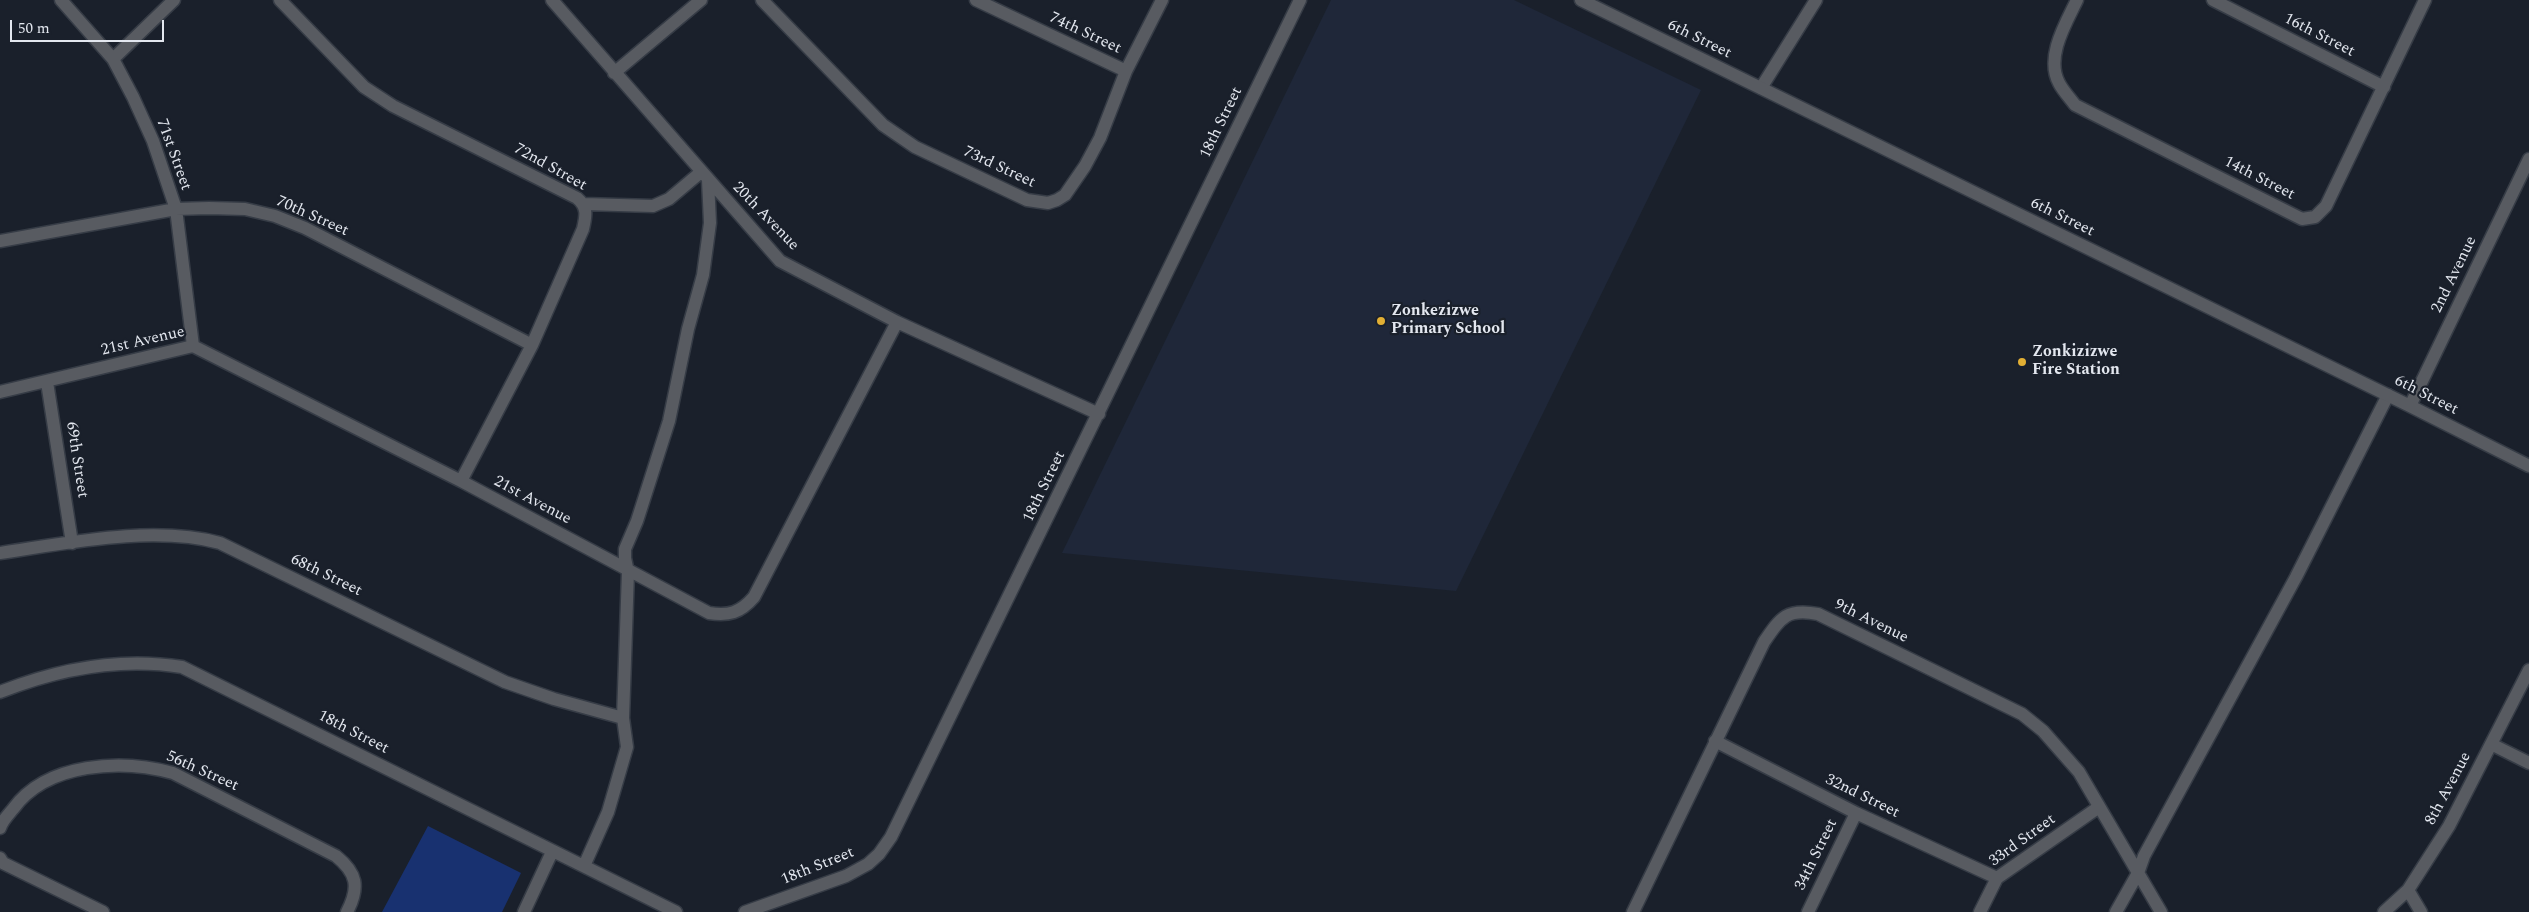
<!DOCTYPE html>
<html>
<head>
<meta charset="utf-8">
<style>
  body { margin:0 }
  #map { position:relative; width:2529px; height:912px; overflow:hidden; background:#1a202b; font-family:Spectral,serif }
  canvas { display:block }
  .scale { position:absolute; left:10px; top:20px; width:154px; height:22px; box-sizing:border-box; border:2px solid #e3e7ef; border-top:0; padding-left:6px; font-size:15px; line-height:18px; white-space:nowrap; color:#e3e7ef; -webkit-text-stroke:4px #1a202b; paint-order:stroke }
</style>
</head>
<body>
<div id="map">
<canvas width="2529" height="912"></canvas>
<div class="scale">50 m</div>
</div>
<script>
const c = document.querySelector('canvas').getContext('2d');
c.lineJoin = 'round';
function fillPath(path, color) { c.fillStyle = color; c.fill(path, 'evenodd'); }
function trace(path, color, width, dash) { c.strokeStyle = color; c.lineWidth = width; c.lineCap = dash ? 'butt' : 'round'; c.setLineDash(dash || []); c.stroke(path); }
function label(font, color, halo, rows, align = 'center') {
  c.font = font + ' Spectral,serif'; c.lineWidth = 4.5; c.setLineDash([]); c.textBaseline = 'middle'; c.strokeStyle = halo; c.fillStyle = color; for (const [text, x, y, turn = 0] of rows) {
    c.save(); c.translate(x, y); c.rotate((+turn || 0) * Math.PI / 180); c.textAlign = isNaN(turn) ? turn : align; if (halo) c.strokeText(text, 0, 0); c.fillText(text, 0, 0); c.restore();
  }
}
fillPath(new Path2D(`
  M1331 0H1514L1701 90 1456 591 1062 553Z`), '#1f2739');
fillPath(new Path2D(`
  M428 826 521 873 502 912H382Z`), '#183170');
const minor = new Path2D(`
  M61 0 113 59 133 97 153 141 176 209 193 346
  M280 0 364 87 393 106 577 198C588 207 586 216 583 229L532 345 461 481
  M552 0 780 261 897 322 1099 414
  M762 0 883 125 915 147 1027 200 1048 203 1057 200 1065 195 1085 166 1100 138 1126 71 1162 0
  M976 0 1126 71
  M2077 0C2066 23 2045 57 2059 83 2063 91 2070 98 2075 105L2302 219 2315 217 2326 206 2425 0
  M2213 0 2384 87
  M113 59 174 0
  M614 73 701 0
  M1761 88 1816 0
  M584 204 653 206 669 199 701 172
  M0 241 176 209 209 208 245 209 275 216 305 228 532 345
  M47 382 72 543
  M0 392 193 346 461 481 709 613C729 616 740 613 754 597L897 322
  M0 553C68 543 153 525 220 543L505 682 554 699 623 718
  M0 692C58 669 120 657 182 667L676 912
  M1715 741 1856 813 1997 878
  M2491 744 2529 763
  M0 828C2 821 8 815 13 809 47 762 122 759 173 773L336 856C357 873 360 887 347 912
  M0 858 3 863 103 912
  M584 866 608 812 627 747 623 718 628 572 625 558V549L637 521 669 421 688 329 703 275 710 223 708 180
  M2408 890 2421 912
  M524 912 552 852
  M745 912 846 876 868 864 879 854 891 837 1300 0
  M1633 912 1764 642C1781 617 1787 608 1818 614L2022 714 2043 731 2079 772 2161 912
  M1808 912 1856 813
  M1980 912 1997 878 2099 807
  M2116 912 2138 873 2144 856 2296 577 2388 395
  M2384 912 2408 890 2449 826 2529 670`);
const tertiary = new Path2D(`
  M1581 0 2410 406 2529 466
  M2410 406 2529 159`);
trace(minor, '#363c46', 15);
trace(tertiary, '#363c46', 15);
trace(minor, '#585b61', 12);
trace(tertiary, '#585b61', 12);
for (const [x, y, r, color] of [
  [1381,321,5,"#e2af34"],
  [2022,362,5,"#e2af34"]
]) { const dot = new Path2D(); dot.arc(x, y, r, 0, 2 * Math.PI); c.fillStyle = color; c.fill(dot); trace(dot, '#1a202b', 2); }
label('16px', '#e3e7ef', '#1a202b', [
  ["74th Street",1085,34,25],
  ["16th Street",2319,36,27],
  ["6th Street",1699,40,26],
  ["18th Street",1222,123,-64],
  ["71st Street",173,155,70],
  ["72nd Street",550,168,29],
  ["73rd Street",999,168,25],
  ["14th Street",2259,179,27],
  ["70th Street",312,217,24],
  ["20th Avenue",765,217,46],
  ["6th Street",2062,218,26],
  ["2nd Avenue",2455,275,-64],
  ["21st Avenue",143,342,-13],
  ["6th Street",2426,396,27],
  ["69th Street",76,460,81],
  ["18th Street",1045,487,-64],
  ["21st Avenue",532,501,28],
  ["68th Street",326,576,26],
  ["9th Avenue",1871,622,26],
  ["18th Street",353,733,27],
  ["56th Street",202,772,24],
  ["8th Avenue",2449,789,-62],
  ["32nd Street",1862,797,26],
  ["33rd Street",2023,841,-36],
  ["34th Street",1817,855,-64],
  ["18th Street",818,867,-22]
]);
label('bold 16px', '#e3e7ef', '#1a202b', [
  ["Zonkezizwe",1391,312],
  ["Primary School",1391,330],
  ["Zonkizizwe",2032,353],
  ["Fire Station",2032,371]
], 'left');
</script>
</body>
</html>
